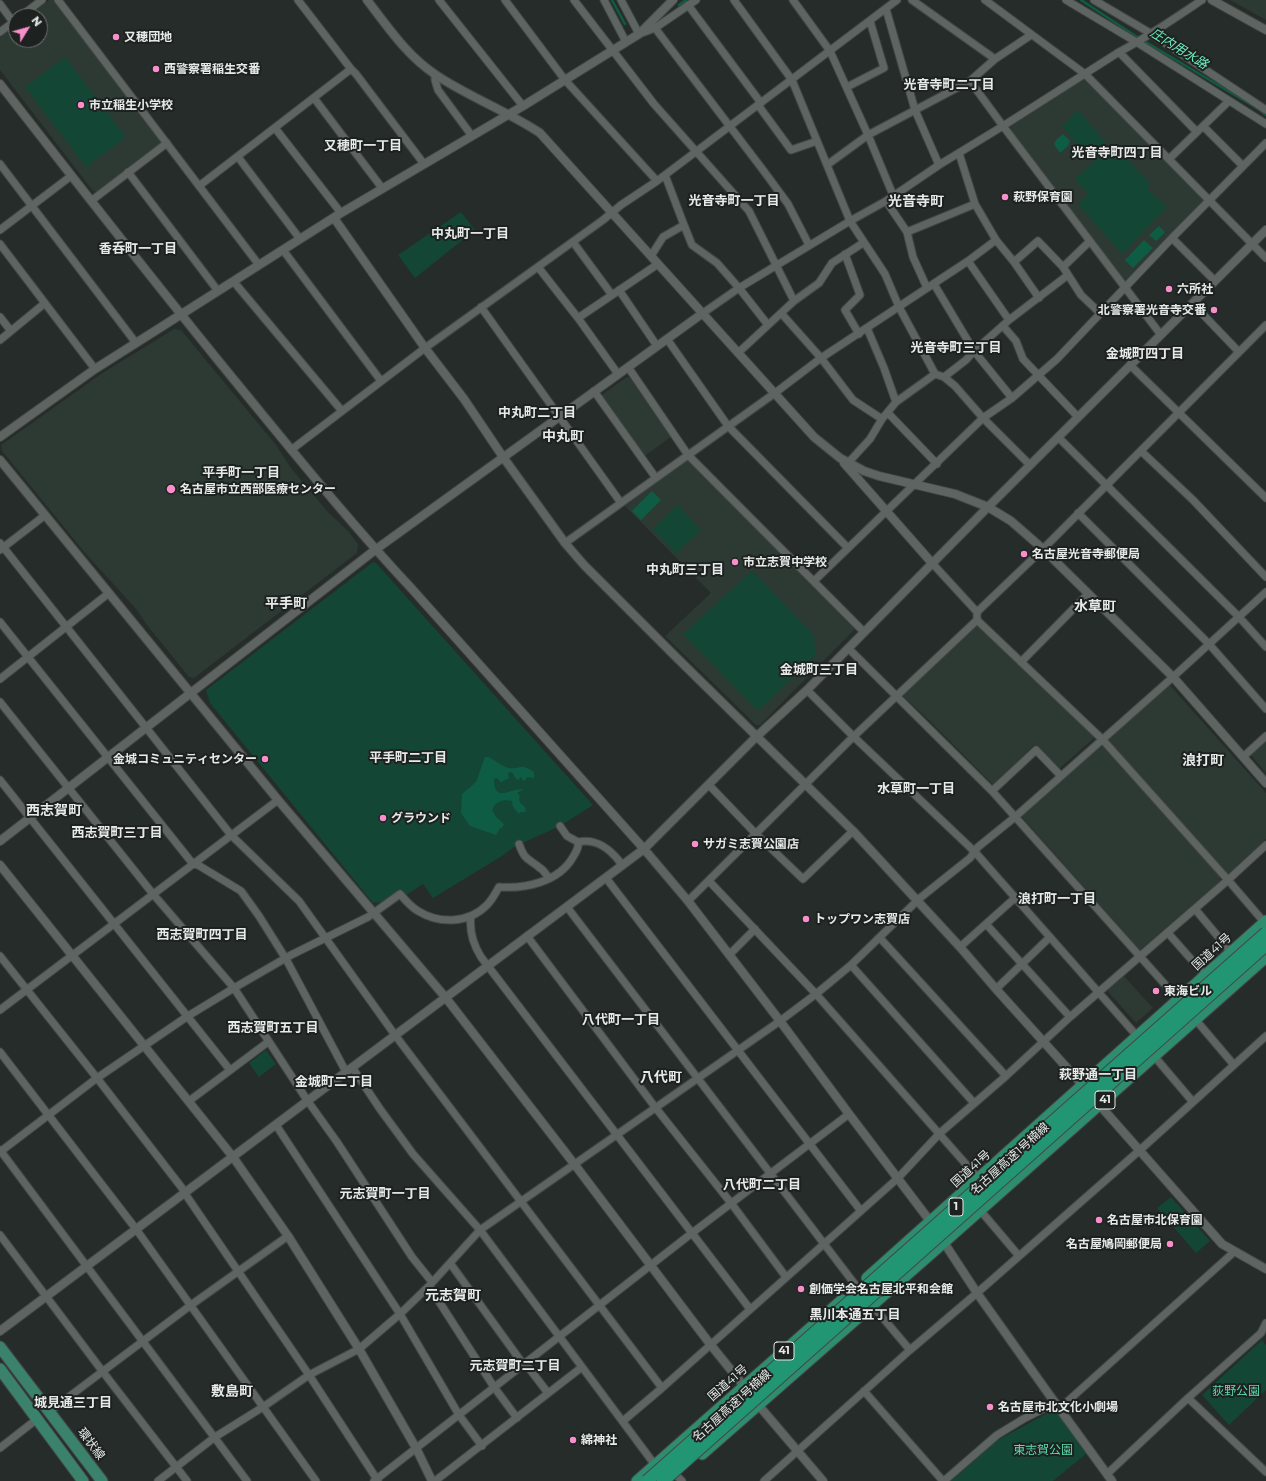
<!DOCTYPE html>
<html>
<head>
<meta charset="utf-8">
<style>
  body { margin:0 }
  #map { position:relative; width:1266px; height:1481px; overflow:hidden; background:#262c29; font-family:Montserrat,sans-serif }
  canvas { display:block }
  .north { position:absolute; left:8px; top:8px; width:40px; height:40px; box-sizing:border-box; background:#1d2220; border:1px solid #6d7270; border-radius:50%; rotate:53deg; font-size:11px; font-weight:700; line-height:16px; text-align:center; color:#e6eae8 }
  .north::after { content:''; display:block; margin:auto; width:14px; height:18px; background:#f98fca; clip-path:polygon(50% 0,100% 100%,50% 72%,0 100%) }
</style>
</head>
<body>
<div id="map">
<canvas width="1266" height="1481"></canvas>
<div class="north">N</div>
</div>
<script>
const c = document.querySelector('canvas').getContext('2d');
c.lineJoin = 'round';
function fillPath(path, color) { c.fillStyle = color; c.fill(path, 'evenodd'); }
function trace(path, color, width, dash) { c.strokeStyle = color; c.lineWidth = width; c.lineCap = dash ? 'butt' : 'round'; c.setLineDash(dash || []); c.stroke(path); }
function label(font, color, halo, rows, align = 'center') {
  c.font = font + ' Montserrat,"Noto Sans JP",sans-serif'; c.lineWidth = 4; c.setLineDash([]); c.textBaseline = 'middle'; c.strokeStyle = halo; c.fillStyle = color; for (const [text, x, y, turn = 0] of rows) {
    c.save(); c.translate(x, y); c.rotate((+turn || 0) * Math.PI / 180); c.textAlign = isNaN(turn) ? turn : align; if (halo) c.strokeText(text, 0, 0); c.fillText(text, 0, 0); c.restore();
  }
}
fillPath(new Path2D(`
  M49 0H53L161 141 160 145 97 192 93 191 0 70V37L16 25V40H40V16H28Z
  M1230 0H1266V20Z
  M1084 77 1204 199V203L1127 280 1123 279 1011 130V126Z
  M174 329 181 330 276 445 291 468 327 511 349 532 358 544 357 553 194 678 189 677 147 625 137 610 85 553 2 451 1 445 101 374Z
  M627 377 630 378 671 437 643 457 600 396Z
  M688 460 855 629 760 725H756L665 636 711 593 625 506Z
  M977 625 1094 734V738L1060 768H1057L1034 745 993 785 933 724 900 693Z
  M1167 682 1266 793V839L1228 874 1152 792 1106 739Z
  M1266 741V773L1250 754Z
  M1100 744H1104L1221 876 1220 881 1140 950 1022 817V813Z
  M1124 976 1153 1008 1136 1023 1109 993 1108 990Z`), '#2d3933');
fillPath(new Path2D(`
  M65 57 126 137 86 167 25 87Z
  M1078 110 1106 143 1089 160 1062 126Z
  M1113 144 1150 183 1147 188 1167 207 1122 254 1078 204 1088 194 1075 179Z
  M461 212 475 230 415 278 398 255Z
  M678 505 701 530 676 554 653 529Z
  M373 562 376 563 593 805 560 826 514 847 502 856 433 898 423 884 406 895 402 889 382 902 373 903 210 703 206 690Z
  M752 571 813 634 816 655 758 711 683 634Z
  M266 1050 276 1064 259 1077 249 1063Z
  M1171 1197 1210 1241 1196 1253 1157 1208Z
  M1262 1340 1266 1345V1390L1229 1425 1202 1395Z
  M1055 1409 1086 1454 1053 1481H951L998 1440Z`), '#134635');
fillPath(new Path2D(`
  M1063 134 1070 141 1068 146 1060 153 1054 144 1056 140Z
  M1159 226 1165 232 1156 241 1149 235Z
  M1144 240 1153 248 1133 268 1125 260Z
  M652 491 661 500 641 520 632 511Z
  M485 757H488C495 760 502 767 509 768 522 770 518 762 534 772V778L527 777 526 780 523 781 522 778 520 777 519 780 516 779 512 772 508 773 509 778 501 782 497 778 494 779C494 804 510 788 524 789L517 793 520 796 519 800 521 804 524 806 526 809 525 812H520L519 814 513 807 512 801C503 799 496 801 492 810L496 817 504 824 502 828H500L496 835 470 826 461 813 462 794 476 782Z`), '#0e5c44');
trace(new Path2D(`
  M612 0 625 24
  M1081 0 1134 35 1260 110 1266 115
  M679 5 686 0`), '#0e5c44', 2.5);
const minor = new Path2D(`
  M58 0 259 265
  M298 0 351 69 356 74 424 164
  M439 0 523 106
  M505 0 565 80 657 181
  M574 0 654 104 749 211 794 301
  M604 0 626 42
  M621 0 639 34 655 28 696 0
  M734 0 792 80 850 221 885 274 899 307 935 374
  M793 0 830 51 868 135 893 195
  M912 0 995 59
  M985 0 1085 74 1266 258
  M1066 0 1138 43 1266 124
  M1094 0 1150 33 1266 110
  M0 4 13 22
  M688 5 761 103
  M886 9 915 110 939 165
  M21 16 42 0
  M655 28 763 170 788 204 809 245
  M0 32 16 20
  M1119 52 1197 132
  M435 75V80L438 90 472 136
  M970 81 1003 126 1161 335
  M847 87 884 68 870 21
  M314 98 382 188
  M758 105 791 150 817 141
  M1203 126 1243 166
  M275 128 341 213
  M959 153 975 204 996 240 1014 262 1039 298
  M238 157 300 239
  M1169 159 1229 101
  M0 164 136 343
  M827 165 868 135 970 81 995 59 1031 35
  M128 172 218 291
  M199 186 351 69
  M91 201 167 143
  M886 201 907 232 913 257 927 288
  M684 225 692 245 717 263 739 288 768 325
  M0 230 71 176
  M907 232 975 204
  M1172 238 1215 281
  M573 242 612 295
  M0 244 95 369
  M283 250 381 381
  M845 254 860 295 845 310 859 334
  M651 256 663 237 684 225 665 175
  M968 261 1009 320
  M1014 262 1038 241 1063 267 1081 295 1100 313
  M538 267 578 318 618 374
  M1063 267 1090 241
  M234 282 342 411
  M934 284 974 351 1012 398
  M619 290 657 346
  M1193 304 1239 352
  M481 307 621 503
  M703 313 739 288 850 221 886 201 939 165 1003 126 1119 52C1148 37 1175 18 1202 0
  M781 313 821 358 853 400 882 419
  M0 317 11 331
  M578 318 658 264
  M1003 326 1016 341 1023 359 1078 417
  M867 328 884 368 896 402
  M667 339 728 426 848 548
  M0 340 45 303
  M738 353 794 301 819 283 832 263 863 243
  M1130 365 1266 498
  M628 367 688 455 864 632
  M944 377 955 386 983 418 1030 465
  M594 391 656 478
  M888 413 937 464
  M1058 437 1239 617 1266 647
  M291 450 425 348 603 220 621 205 657 181 897 0
  M1141 451 1193 500 1266 577
  M848 463 870 439 882 419 896 402 935 374 944 377 966 360 974 351 1009 320 1068 275
  M1078 513 1209 644 1266 709
  M0 543 231 835 299 901 395 1035 662 1388
  M565 543 775 393 821 358 968 261 996 240
  M0 550 44 516
  M814 581 983 418 1012 398 1057 359 1172 238 1266 143
  M977 612 1043 549 1266 325
  M977 620 1102 739 1228 880 1264 922
  M0 622 193 864 198 865 241 891 259 916 286 959 346 1072
  M848 648 992 791 1178 999
  M1021 662 1088 594
  M0 679 109 593
  M807 690 854 737 975 852 1137 1036
  M0 702 153 894 234 988 307 1100 337 1142 412 1257 432 1282
  M1243 757 1266 736
  M0 780 230 1070
  M709 785 756 834 803 879 853 831
  M992 791 1036 750 1060 775
  M560 826 567 836 578 842
  M519 844C525 861 528 858 540 868 544 870 546 875 549 878
  M606 878 861 1211
  M709 881 816 994 979 1179
  M688 901 851 739 977 620V612L932 563
  M567 907 857 1287
  M1195 909 1231 952
  M471 916C469 931 473 944 481 957L750 1309
  M986 924 1070 1017
  M1168 933 1205 975
  M527 936 655 1107 731 1203 786 1277
  M880 938 1006 1076
  M960 947 1016 897
  M729 955 755 929
  M0 956 97 1078 182 1188 188 1198 309 1375 378 1481
  M851 965 974 1103
  M996 989 1050 937
  M0 1010 278 800
  M1195 1019 1234 1065
  M0 1052 136 1229 316 1481
  M1154 1056 1193 1102
  M352 1067 380 1109 413 1154 480 1230 655 1465
  M189 1101 268 1042
  M276 1125 400 1314 459 1415 482 1446
  M0 1150 247 1481
  M0 1152 97 1078 188 1016 234 988 291 955 368 917 400 894C405 900 411 907 418 911 439 924 468 924 487 905 492 900 495 894 499 887 525 889 559 882 573 857 576 852 579 848 578 842 596 838 609 848 620 862
  M980 1210 1019 1256
  M0 1235 103 1372 187 1481
  M450 1263 523 1364
  M429 1286 494 1387 517 1418
  M872 1305 910 1350
  M525 1363 548 1393
  M864 1391 943 1481
  M1188 1398 1266 1472
  M1059 1409 1234 1252
  M50 1411 191 1305 288 1236
  M623 1421 662 1388 898 1178 940 1133 1006 1076 1070 1017 1228 880 1266 845
  M0 1448 37 1419
  M1107 1474 1188 1398 1261 1333 1266 1323
  M677 1476 682 1481
  M158 1481 215 1437 263 1407 309 1375 359 1349 400 1314 429 1286 480 1230 780 1021 816 994 851 965 920 898 970 858 978 847 1015 817 1173 677 1266 592
  M374 1481 692 1233 849 1114
  M435 1481 582 1367
  M764 1481 910 1350 977 1293 1140 1150 1266 1036
  M944 1481 997 1435 1025 1418 1055 1403`);
const tertiary = new Path2D(`
  M367 0C388 27 407 56 436 75 469 97 507 111 540 133L814 437 840 458 864 471 879 476 955 494 988 507 1011 521 1043 549 1173 677 1266 783
  M1212 0 1266 30
  M0 84C80 187 161 291 244 392 299 459 353 526 412 589L644 849 688 901 780 1021 849 1114 933 1225
  M334 218 425 348 464 399 503 457 565 543 584 565 679 660 853 831 960 947 996 989 1086 1089
  M0 437 95 369 341 213 523 106 639 34 673 0
  M0 460 278 800 446 998 575 1165 710 1344 747 1390
  M844 463 932 563
  M0 841 375 550 703 313
  M0 865 233 1157 288 1236 359 1349 416 1448 432 1481
  M1096 1101 1222 1244 1266 1269
  M941 1238 977 1293 1048 1393 1112 1481
  M0 1331 644 849 756 737 807 690 988 507 1266 230
  M755 1401 823 1481`);
const primary = new Path2D(`
  M0 1347 102 1481
  M0 1369 83 1481`);
const trunk = new Path2D(`
  M867 1278 1266 921
  M702 1454 944 1242 1266 957
  M637 1481 842 1300`);
trace(minor, '#434745', 9);
trace(tertiary, '#434745', 10);
trace(primary, '#434745', 13);
trace(trunk, '#434745', 13);
trace(minor, '#5e6462', 7);
trace(tertiary, '#5e6462', 8);
trace(primary, '#3a826c', 11);
trace(trunk, '#2e8c6f', 11);
const motorwayBridge = new Path2D(`
  M647 1481 1266 933
  M663 1481 1266 945`);
trace(motorwayBridge, '#434745', 14, []);
trace(motorwayBridge, '#229672', 12);
for (const [x, y, r, color] of [
  [116,37,4,"#f98fca"],
  [156,69,4,"#f98fca"],
  [81,105,4,"#f98fca"],
  [1005,197,4,"#f98fca"],
  [1169,289,4,"#f98fca"],
  [1214,310,4,"#f98fca"],
  [171,489,5,"#f98fca"],
  [1024,554,4,"#f98fca"],
  [735,562,4,"#f98fca"],
  [265,759,4,"#f98fca"],
  [383,818,4,"#f98fca"],
  [695,844,4,"#f98fca"],
  [806,919,4,"#f98fca"],
  [1156,991,4,"#f98fca"],
  [1099,1220,4,"#f98fca"],
  [1170,1244,4,"#f98fca"],
  [801,1289,4,"#f98fca"],
  [990,1407,4,"#f98fca"],
  [573,1440,4,"#f98fca"]
]) { const dot = new Path2D(); dot.arc(x, y, r, 0, 2 * Math.PI); c.fillStyle = color; c.fill(dot); trace(dot, '#1d2220', 1.5); }
for (const [x, y, w] of [
  [1105,1100,20],
  [956,1207,14],
  [784,1351,20]
]) { const box = new Path2D(); box.roundRect(x - w / 2, y - 9, w, 18, 3); c.fillStyle = '#1d2220'; c.fill(box); trace(box, '#e6eae8', 1); }
label('bold 11px', '#e6eae8', null, [
  ["41",1105,1100],
  ["1",956,1207],
  ["41",784,1351]
]);
label('bold 12px', '#e6eae8', '#1d2220', [
  ["又穂団地",124,37],
  ["西警察署稲生交番",164,69],
  ["市立稲生小学校",89,105],
  ["萩野保育園",1013,197],
  ["六所社",1177,289],
  ["北警察署光音寺交番",1206,310,"right"],
  ["名古屋市立西部医療センター",180,489],
  ["名古屋光音寺郵便局",1032,554],
  ["市立志賀中学校",743,562],
  ["金城コミュニティセンター",257,759,"right"],
  ["グラウンド",391,818],
  ["サガミ志賀公園店",703,844],
  ["トップワン志賀店",814,919],
  ["東海ビル",1164,991],
  ["名古屋市北保育園",1107,1220],
  ["名古屋鳩岡郵便局",1162,1244,"right"],
  ["創価学会名古屋北平和会館",809,1289],
  ["名古屋市北文化小劇場",998,1407],
  ["綿神社",581,1440]
], 'left');
label('12px', '#e6eae8', '#1d2220', [
  ["国道41号",1212,952,-42],
  ["名古屋高速1号楠線",1010,1159,-42],
  ["国道41号",971,1169,-42],
  ["国道41号",728,1383,-41],
  ["名古屋高速1号楠線",732,1406,-42],
  ["環状線",91,1444,53]
]);
label('12px', '#5cdcae', '#1d2220', [
  ["荻野公園",1236,1391],
  ["東志賀公園",1043,1450]
]);
label('italic 13px', '#6debbd', '#1d2220', [
  ["庄内用水路",1179,49,32]
]);
label('bold 13px', '#e6eae8', '#1d2220', [
  ["光音寺町二丁目",949,85],
  ["又穂町一丁目",363,146],
  ["光音寺町四丁目",1117,153],
  ["光音寺町一丁目",734,201],
  ["中丸町一丁目",470,234],
  ["香呑町一丁目",138,249],
  ["光音寺町三丁目",956,348],
  ["金城町四丁目",1145,354],
  ["中丸町二丁目",537,413],
  ["平手町一丁目",241,473],
  ["中丸町三丁目",685,570],
  ["金城町三丁目",819,670],
  ["平手町二丁目",408,758],
  ["水草町一丁目",916,789],
  ["西志賀町三丁目",117,833],
  ["浪打町一丁目",1057,899],
  ["西志賀町四丁目",202,935],
  ["八代町一丁目",621,1020],
  ["西志賀町五丁目",273,1028],
  ["萩野通一丁目",1098,1075],
  ["金城町二丁目",334,1082],
  ["八代町二丁目",762,1185],
  ["元志賀町一丁目",385,1194],
  ["黒川本通五丁目",855,1315],
  ["元志賀町二丁目",515,1366],
  ["城見通三丁目",73,1403]
]);
label('bold 14px', '#e6eae8', '#1d2220', [
  ["光音寺町",916,202],
  ["中丸町",563,437],
  ["平手町",286,604],
  ["水草町",1095,607],
  ["浪打町",1203,761],
  ["西志賀町",54,811],
  ["八代町",661,1078],
  ["元志賀町",453,1296],
  ["敷島町",232,1392]
]);
</script>
</body>
</html>
